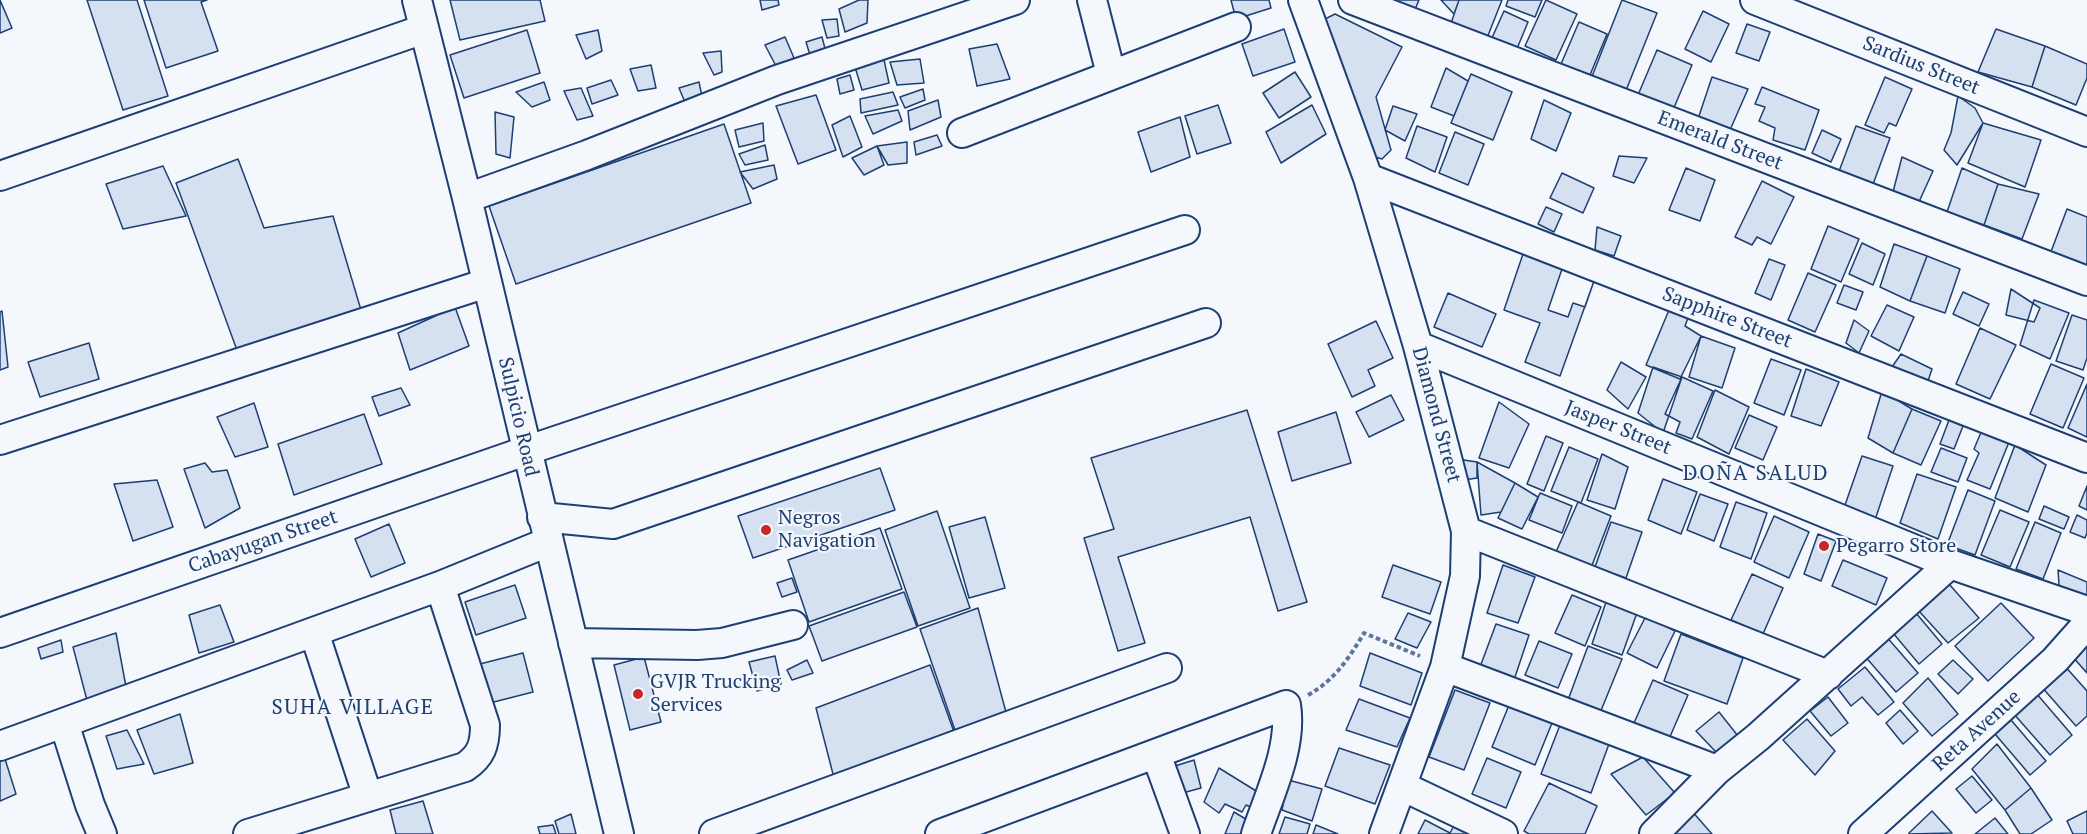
<!DOCTYPE html>
<html>
<head>
<meta charset="utf-8">
<style>
  body { margin:0 }
  canvas { display:block; background:#f4f7fb }
</style>
</head>
<body>
<canvas width="2087" height="834"></canvas>
<script>
const c = document.querySelector('canvas').getContext('2d');
c.lineJoin = 'round';
function fillPath(path, color) { c.fillStyle = color; c.fill(path, 'evenodd'); }
function trace(path, color, width, dash) { c.strokeStyle = color; c.lineWidth = width; c.lineCap = dash ? 'butt' : 'round'; c.setLineDash(dash || []); c.stroke(path); }
function label(font, color, halo, rows, align = 'center') {
  c.font = font + ' "PT Serif",serif'; c.lineWidth = 4.5; c.setLineDash([]); c.textBaseline = 'middle'; c.strokeStyle = halo; c.fillStyle = color; for (const [text, x, y, turn = 0] of rows) {
    c.save(); c.translate(x, y); c.rotate((+turn || 0) * Math.PI / 180); c.textAlign = isNaN(turn) ? turn : align; if (halo) c.strokeText(text, 0, 0); c.fillText(text, 0, 0); c.restore();
  }
}
const building = new Path2D(`
  M0 0 12 28 0 33Z
  M87 0H137L168 96 123 110Z
  M144 0H207L201 2 218 51 166 68Z
  M450 0H540L545 21 460 40Z
  M760 0H778L779 5 762 10Z
  M859 0H868L867 23 845 32 839 9Z
  M1231 0H1269L1271 8 1236 19Z
  M1388 0H1419L1414 12Z
  M1441 0H1459L1454 14Z
  M1459 0H1502L1487 38 1450 26Z
  M1508 0H1542L1535 17 1506 6Z
  M1546 0 1577 14 1556 60 1525 46Z
  M1622 0 1657 13 1623 98 1589 84Z
  M1504 11 1528 22 1516 51 1491 40Z
  M1703 11 1729 24 1711 62 1685 49Z
  M1335 14 1402 47 1376 97 1391 150 1382 159 1372 156 1322 23 1327 18Z
  M837 19 839 36 827 38 822 20Z
  M1579 22 1607 34 1590 75 1561 64Z
  M1747 24 1770 32 1759 61 1736 53Z
  M1284 29 1295 62 1253 76 1242 44Z
  M1996 29 2045 46 2032 87 1978 72Z
  M527 30 540 73 464 98 450 55Z
  M598 30 602 51 586 59 576 35Z
  M785 37 794 58 777 68 765 45Z
  M822 37 828 60 813 65 806 42Z
  M997 44 1010 79 977 86 969 49Z
  M2045 46 2087 64V78L2076 105 2032 87Z
  M1657 50 1692 65 1673 110 1638 95Z
  M721 51 722 72 714 75 703 53Z
  M920 59 924 83 897 85 890 62Z
  M884 60 889 83 862 90 855 67Z
  M651 65 656 88 638 91 630 69Z
  M1446 68 1468 81 1454 116 1431 107Z
  M1295 72 1311 97 1279 118 1263 93Z
  M1471 74 1512 92 1493 140 1451 123Z
  M850 75 854 90 840 94 837 79Z
  M1712 77 1748 89 1730 130 1698 119Z
  M1885 77 1912 89 1896 126 1889 123 1884 133 1865 125Z
  M611 80 618 95 592 104 587 88Z
  M544 82 550 100 532 107 516 92Z
  M699 82 703 101 687 107 679 88Z
  M1762 87 1819 110 1805 150 1773 140 1775 128 1759 121 1765 107 1755 104Z
  M581 88 593 116 577 120 564 91Z
  M923 89 925 100 905 108 900 97Z
  M893 92 898 105 861 113 860 99Z
  M816 95 836 150 798 164 776 106Z
  M1958 96 1975 108 1983 123 1957 165 1944 150 1951 133Z
  M938 100 941 117 910 130 908 111Z
  M1544 100 1571 113 1556 151 1531 139Z
  M1218 105 1231 143 1197 154 1185 116Z
  M1312 105 1326 134 1281 163 1266 132Z
  M1393 106 1417 114 1405 141 1385 130Z
  M898 110 902 121 873 134 865 116Z
  M495 112 514 117 510 158 496 154Z
  M850 116 862 147 843 157 832 125Z
  M1180 117 1190 157 1151 172 1138 132Z
  M763 123 764 141 739 147 735 130Z
  M1983 123 2041 140 2025 187 1968 163Z
  M724 124 751 203 516 284 489 206Z
  M1417 126 1447 137 1435 172 1406 158Z
  M1856 126 1890 138 1872 187 1838 174Z
  M1822 130 1841 139 1831 162 1812 153Z
  M1455 132 1484 144 1468 185 1439 173Z
  M937 135 942 146 916 155 914 142Z
  M907 142V163L888 165 877 146Z
  M765 145 768 160 745 165 739 154Z
  M877 146 884 165 864 175 852 158Z
  M1619 156 1647 158 1634 183 1613 176Z
  M1902 157 1933 171 1918 204 1893 192Z
  M238 159 264 228 333 216 361 310 238 353 176 183Z
  M774 165 777 179 753 189 740 172Z
  M163 166 186 216 123 229 106 184Z
  M1686 168 1715 180 1700 221 1669 210Z
  M1962 168 1998 184 1984 225 1947 212Z
  M1562 173 1594 188 1583 213 1550 198Z
  M1762 181 1794 197 1771 244 1757 237 1752 245 1735 237Z
  M1998 184 2039 194 2022 239 1984 225Z
  M1546 207 1562 214 1554 232 1538 224Z
  M2067 209 2087 217V267L2049 257Z
  M1828 226 1859 239 1841 282 1811 269Z
  M1597 227 1621 236 1614 256 1595 250Z
  M1862 243 1885 254 1873 285 1849 274Z
  M1894 244 1927 256 1910 301 1880 287Z
  M1525 248 1594 281 1560 376 1525 362 1540 323 1504 310Z
  M1927 256 1960 269 1945 313 1910 301Z
  M1769 259 1785 265 1771 300 1755 293Z
  M1562 269 1594 281 1585 307 1573 303 1568 317 1548 310Z
  M1808 273 1836 285 1815 332 1788 320Z
  M1844 285 1863 292 1856 310 1837 303Z
  M2011 289 2040 308 2034 322 2006 315Z
  M1963 292 1989 304 1979 326 1953 314Z
  M1448 293 1496 314 1482 347 1434 327Z
  M2034 300 2069 313 2050 359 2020 345Z
  M1887 305 1914 317 1899 351 1871 336Z
  M455 307 469 346 410 370 398 333Z
  M1669 310 1688 318 1685 326 1701 336 1680 379 1646 365Z
  M2 311 8 367 0 370V312Z
  M2072 315 2087 320V358L2083 370 2056 361Z
  M1854 320 1869 331 1859 353 1846 343Z
  M1376 321 1393 358 1368 370 1375 386 1352 397 1328 344Z
  M1980 328 2016 345 1990 399 1956 384Z
  M1701 336 1735 348 1722 388 1689 377Z
  M89 343 99 379 40 397 28 362Z
  M1901 354 1932 369 1928 381 1892 367Z
  M1771 359 1801 370 1784 415 1754 403Z
  M1621 362 1646 377 1628 409 1607 390Z
  M2051 364 2084 378 2063 428 2030 414Z
  M1653 367 1682 377 1663 433 1638 413Z
  M1806 369 1839 382 1821 426 1791 416Z
  M1682 377 1713 391 1692 439 1676 433 1680 422 1665 414Z
  M2087 384V437L2068 428Z
  M401 388 410 405 379 416 372 397Z
  M1715 390 1749 407 1729 454 1697 437Z
  M1882 391 1912 409 1893 453 1868 438Z
  M1391 395 1404 420 1369 437 1356 412Z
  M1499 402 1529 424 1509 468 1479 458Z
  M254 403 268 447 235 457 217 417Z
  M1912 409 1941 421 1921 465 1893 453Z
  M1247 410 1307 602 1278 611 1250 517 1118 557 1145 643 1118 651 1084 538 1114 529 1091 458Z
  M1336 412 1351 463 1292 481 1278 432Z
  M364 414 382 464 294 495 278 444Z
  M1749 415 1777 427 1763 460 1735 448Z
  M1949 420 1963 426 1954 449 1940 444Z
  M1982 430 2009 442 1990 489 1967 480 1979 453 1974 449Z
  M1546 436 1563 443 1544 491 1527 484Z
  M2015 445 2046 465 2028 512 1995 498Z
  M1569 447 1598 459 1581 503 1551 491Z
  M1941 448 1967 458 1958 482 1931 472Z
  M1602 454 1628 467 1615 509 1587 500Z
  M1862 456 1893 466 1875 520 1844 508Z
  M1457 459 1477 462V478L1464 480Z
  M1477 462 1515 483 1501 512 1481 515Z
  M205 463 212 472 227 470 240 508 205 528 184 469Z
  M880 468 895 510 753 558 738 516Z
  M1917 474 1956 487 1938 539 1900 523Z
  M1663 479 1697 492 1681 534 1648 520Z
  M157 480 173 527 133 541 114 484Z
  M1515 483 1538 497 1522 529 1498 518Z
  M2087 486V510L2079 506Z
  M1968 490 1995 501 1975 555 1947 545Z
  M1540 493 1572 506 1562 533 1529 520Z
  M1700 494 1728 504 1714 541 1687 530Z
  M1578 502 1611 516 1591 568 1556 552Z
  M1736 502 1767 513 1751 559 1720 547Z
  M2044 506 2069 517 2064 529 2039 519Z
  M2000 510 2029 522 2010 567 1981 555Z
  M937 511 970 608 918 626 885 530Z
  M2077 515 2087 520V533L2085 538 2070 532Z
  M1774 516 1809 532 1789 578 1754 562Z
  M985 517 1005 588 969 598 949 527Z
  M1611 522 1642 532 1626 578 1595 567Z
  M2035 522 2061 533 2043 579 2016 569Z
  M389 524 405 563 371 577 355 539Z
  M880 528 902 589 809 622 788 560Z
  M1818 534 1836 541 1821 581 1804 574Z
  M1843 560 1887 578 1876 605 1832 586Z
  M1393 565 1441 582 1430 614 1382 597Z
  M1503 565 1535 577 1518 623 1487 613Z
  M2058 570 2087 582V602L2060 600Z
  M1752 574 1783 588 1763 634 1731 620Z
  M792 578 797 592 782 597 777 583Z
  M1949 584 1979 618 1948 643 1918 610Z
  M515 585 526 618 476 635 465 602Z
  M904 592 917 627 822 661 809 626Z
  M1572 595 1601 607 1585 646 1555 633Z
  M1608 596 1638 610 1622 655 1592 644Z
  M2001 603 2034 638 1988 681 1955 646Z
  M220 605 234 642 199 653 189 615Z
  M978 608 1007 716 956 733 920 629Z
  M1408 613 1431 622 1417 648 1395 639Z
  M1916 613 1942 644 1919 664 1893 633Z
  M1646 616 1675 631 1657 668 1627 653Z
  M1496 624 1529 635 1513 683 1480 667Z
  M116 633 127 692 88 704 73 647Z
  M1681 634 1743 658 1727 704 1664 681Z
  M1885 635 1918 673 1896 692 1863 654Z
  M61 640 63 652 41 659 38 648Z
  M1539 641 1572 654 1558 688 1525 675Z
  M2087 641V673L2071 655Z
  M1588 646 1622 659 1600 713 1568 700Z
  M523 653 533 692 486 704 476 665Z
  M1370 653 1422 673 1411 705 1360 686Z
  M775 656 781 684 757 691 749 662Z
  M644 657 661 722 630 730 614 665Z
  M807 660 813 673 792 680 787 670Z
  M1953 660 1973 679 1958 694 1938 674Z
  M2063 664 2087 691V716L2076 726 2040 685Z
  M930 665 954 732 834 778 816 708Z
  M1865 667 1894 702 1878 715 1862 697 1851 706 1838 689Z
  M1928 678 1958 714 1932 736 1903 703Z
  M1653 680 1688 695 1669 739 1634 723Z
  M1455 690 1490 703 1464 770 1429 757Z
  M2036 693 2072 735 2050 755 2013 713Z
  M1828 697 1848 723 1831 736 1810 711Z
  M1359 699 1410 718 1397 747 1346 730Z
  M1509 705 1552 723 1535 765 1492 747Z
  M1900 710 1918 731 1903 744 1886 723Z
  M1719 712 1738 736 1716 752 1696 731Z
  M180 714 193 763 154 774 137 730Z
  M1807 719 1835 751 1815 775 1783 740Z
  M2011 720 2046 761 2030 775 1995 734Z
  M1560 725 1609 744 1591 793 1541 774Z
  M127 730 144 764 117 769 106 736Z
  M1997 744 2031 788 2005 810 1972 769Z
  M1339 748 1390 765 1375 804 1325 786Z
  M1643 757 1675 793 1646 815 1611 774Z
  M1487 758 1521 772 1506 808 1472 794Z
  M5 759 16 794 0 801V761Z
  M1194 760 1201 788 1179 794 1172 767Z
  M1219 768 1261 794 1257 810 1246 805 1242 812 1225 804 1219 813 1204 802Z
  M1972 776 1992 800 1976 813 1956 789Z
  M1288 780 1322 789 1312 821 1282 810Z
  M1549 783 1597 806 1585 834H1529L1524 831Z
  M2031 788 2052 820 2031 834H2020L2005 810Z
  M423 801 433 834H396L390 810Z
  M1690 809 1712 834H1666Z
  M1932 811 1952 833 1909 834V833Z
  M2087 811V834H2073L2067 821Z
  M1234 812 1254 824 1250 834H1225Z
  M571 814 576 834H559L555 821Z
  M1285 817 1310 824 1307 834H1279Z
  M1458 818 1490 834H1418L1425 820 1450 833Z
  M1995 818 2008 834H1975Z
  M553 825 556 834H540L538 827Z
  M1316 825 1338 834H1313Z`);
fillPath(building, '#d5e0f0');
trace(building, '#1d3f73', 1.5);
const minor = new Path2D(`
  M417 0 467 198 619 834
  M1092 0 1111 74
  M1303 0 1368 178 1418 346 1466 531 1465 576 1445 667 1384 834
  M1353 0 2087 281
  M1755 0 2087 132
  M962 133 1236 27
  M0 176 424 29
  M1368 178 2087 458
  M467 198 587 155 777 80 1015 0
  M1418 346 1950 564 2087 611
  M0 440 487 283
  M542 517 613 524 1206 323
  M1466 531 1828 675
  M314 632 368 797
  M0 633 543 445 1185 230
  M573 643 697 645 722 643 793 625
  M1445 667 1717 770
  M64 723 90 805 102 834
  M0 746 440 586 548 542
  M1156 754 1185 834
  M1402 786 1503 834
  M248 834 465 767C481 756 485 745 485 725L440 586
  M714 834 1167 668
  M940 834 1286 705C1293 747 1269 795 1256 834
  M1654 834 1717 770 1758 737 1950 564
  M1863 834 2055 660 2087 624`);
trace(minor, '#1d3f73', 32);
trace(new Path2D(`
  M1308 695C1335 680 1349 658 1364 633L1420 656`), '#5e769c', 4, [4.5, 3]);
trace(minor, '#f4f7fb', 28);
for (const [x, y, r, color] of [
  [766,530,6,"#c62828"],
  [1824,546,6,"#c62828"],
  [638,694,6,"#c62828"]
]) { const dot = new Path2D(); dot.arc(x, y, r, 0, 2 * Math.PI); c.fillStyle = color; c.fill(dot); trace(dot, '#f4f7fb', 2); }
label('20px', '#1d3f73', '#f4f7fb', [
  ["Sardius Street",1921,66,22],
  ["Emerald Street",1720,141,21],
  ["Sapphire Street",1727,318,21],
  ["Diamond Street",1436,415,75],
  ["Sulpicio Road",518,417,77],
  ["Jasper Street",1618,428,22],
  ["Cabayugan Street",263,542,-19],
  ["Reta Avenue",1977,731,-42]
]);
label('20px', '#1d3f73', '#f4f7fb', [
  ["Negros",778,518],
  ["Navigation",778,541],
  ["Pegarro Store",1836,546],
  ["GVJR Trucking",650,682],
  ["Services",650,705]
], 'left');
c.letterSpacing = '1.5px';
label('21px', '#1d3f73', '#f4f7fb', [
  ["DOÑA SALUD",1756,474],
  ["SUHA VILLAGE",353,708]
]);
c.letterSpacing = '0px';
</script>
</body>
</html>
